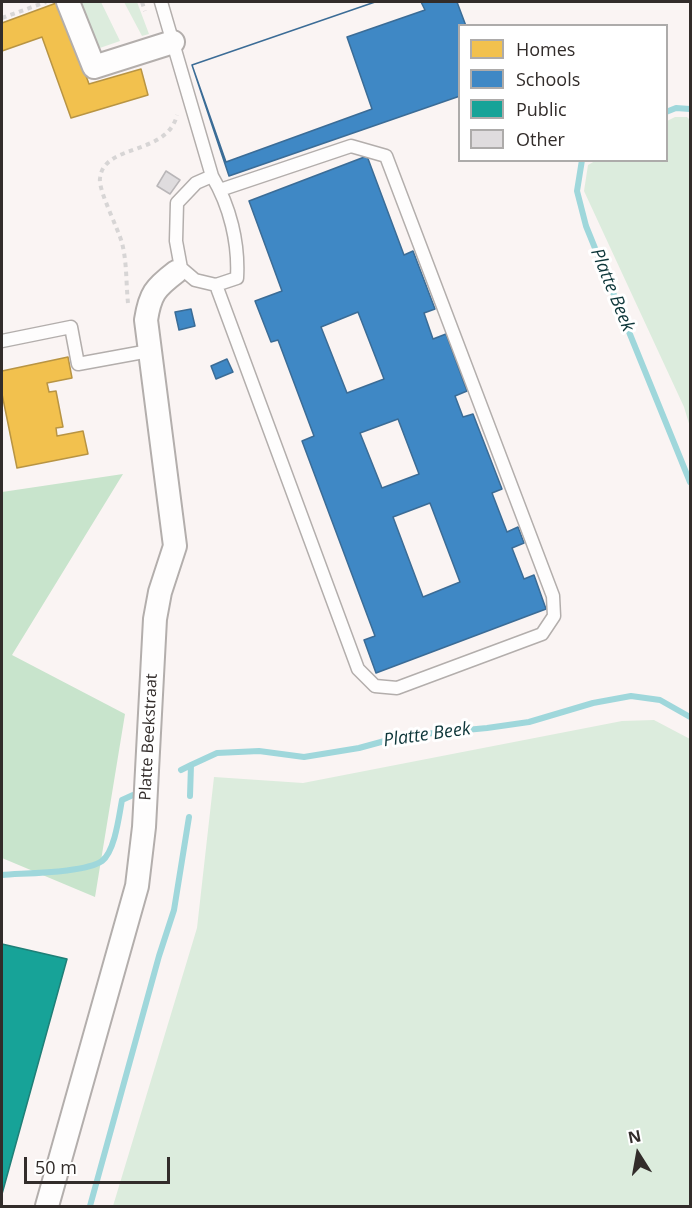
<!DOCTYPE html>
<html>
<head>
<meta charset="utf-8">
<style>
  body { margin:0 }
  #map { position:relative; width:692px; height:1208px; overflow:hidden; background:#faf4f3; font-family:"Open Sans",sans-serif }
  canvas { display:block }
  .frame { position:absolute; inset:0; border:3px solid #322c2a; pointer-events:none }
  .legend { position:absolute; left:458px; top:24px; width:210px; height:138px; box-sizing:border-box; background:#fff; border:2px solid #adabaa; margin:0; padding:8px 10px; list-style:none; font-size:18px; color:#322c2a }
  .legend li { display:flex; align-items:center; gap:12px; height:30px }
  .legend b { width:30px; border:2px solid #adabaa }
  .north { position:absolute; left:608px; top:1124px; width:60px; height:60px; -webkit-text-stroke:4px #fff; paint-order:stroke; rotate:349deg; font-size:16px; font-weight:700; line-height:24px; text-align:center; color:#322c2a }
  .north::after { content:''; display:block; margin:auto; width:21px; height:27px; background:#322c2a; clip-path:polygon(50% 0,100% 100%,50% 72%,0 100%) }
  .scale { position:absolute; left:24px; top:1157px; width:146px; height:27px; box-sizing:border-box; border:3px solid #322c2a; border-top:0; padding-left:8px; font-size:18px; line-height:21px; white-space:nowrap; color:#322c2a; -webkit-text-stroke:4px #fff; paint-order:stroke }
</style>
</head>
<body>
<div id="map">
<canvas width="692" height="1208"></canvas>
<div class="frame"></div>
<ul class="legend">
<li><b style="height:16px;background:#f2c14e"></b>Homes</li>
<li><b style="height:16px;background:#3f88c5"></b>Schools</li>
<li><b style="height:16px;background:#17a398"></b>Public</li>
<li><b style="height:16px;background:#dfdcde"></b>Other</li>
</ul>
<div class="north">N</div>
<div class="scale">50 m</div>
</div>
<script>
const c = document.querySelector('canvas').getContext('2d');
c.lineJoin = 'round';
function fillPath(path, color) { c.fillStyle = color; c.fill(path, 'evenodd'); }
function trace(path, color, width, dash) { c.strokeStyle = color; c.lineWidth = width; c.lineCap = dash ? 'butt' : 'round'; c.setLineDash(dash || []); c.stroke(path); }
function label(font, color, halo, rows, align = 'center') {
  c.font = font + ' "Open Sans",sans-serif'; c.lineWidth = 6; c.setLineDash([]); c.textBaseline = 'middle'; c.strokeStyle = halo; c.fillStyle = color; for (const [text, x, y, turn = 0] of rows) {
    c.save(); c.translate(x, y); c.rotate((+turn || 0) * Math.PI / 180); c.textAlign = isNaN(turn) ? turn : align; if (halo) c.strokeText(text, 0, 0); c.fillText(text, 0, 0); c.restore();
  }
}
fillPath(new Path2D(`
  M74 2H101L120 41 94 50Z
  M124 2H137L149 34 142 36Z
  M675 117H687L690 120V427L684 407 584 191 588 165 595 161 666 160 667 121Z
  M654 720 690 739V1206H113L197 928 214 777 303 783 622 721Z`), '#dcecdd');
fillPath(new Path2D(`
  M123 474 12 655 125 714 95 897 2 858V492Z`), '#c8e4cc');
const homes = new Path2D(`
  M59 2 89 84 141 69 148 95 71 118 42 37 2 51V23Z
  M68 357 72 378 47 383 49 392 56 391 63 427 56 428 57 436 83 431 88 454 17 468 2 394V371Z`);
fillPath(homes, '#f2c14e');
trace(homes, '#b89443', 1.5);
const schools = new Path2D(`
  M375 2H457L466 26H460V96L229 176 192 65Z
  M375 2H421L425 10 347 37 372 109 226 162 192 65Z
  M367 156 404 255 413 251 435 309 424 313 433 339 446 334 467 391 455 396 463 417 473 414 502 489 492 493 507 532 518 527 524 543 512 548 524 579 534 575 546 609 376 673 364 640 375 636 302 441 314 436 278 340 271 342 255 301 282 291 249 201ZM358 312 384 379 347 393 321 327ZM398 419 419 474 382 488 360 433ZM430 503 460 582 423 597 393 517Z
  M191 309 195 326 179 330 175 312Z
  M227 359 233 372 216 379 211 366Z`);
fillPath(schools, '#3f88c5');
trace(schools, '#3b6c96', 1.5);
const public = new Path2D(`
  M2 944 67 959 2 1194Z`);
fillPath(public, '#17a398');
trace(public, '#1f7f77', 1.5);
trace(new Path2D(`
  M666 112 676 108 690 109
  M582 160 577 191 586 226 690 482
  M181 770 191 765
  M190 796 191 765 217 753 259 751 304 757 359 748 403 736 487 728 529 722 593 703 631 696 660 700 690 717
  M2 875C24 873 85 873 102 861 115 851 119 816 122 800L133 795
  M90 1206 159 956 174 910 189 817`), '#9fd7db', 6);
const building = new Path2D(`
  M166 171 180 180 170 194 157 186Z`);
fillPath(building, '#dfdcde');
trace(building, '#b9b6b8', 1.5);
const service = new Path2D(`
  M161 2 212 176
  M212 176C230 206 239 243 237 278L216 285 195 280 181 268 176 241 177 203 196 183Z
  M216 285 358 669 375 686 397 688 542 634 554 616 553 596 386 156 351 146 220 190
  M2 341 71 327 78 364 149 351`);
const minor = new Path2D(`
  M68 2 94 67 173 42
  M47 1206 137 886 144 827 155 619 160 592 175 546 146 320C150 294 155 288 176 272`);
trace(service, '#b3aeac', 15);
trace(minor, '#b3aeac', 26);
trace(new Path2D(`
  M142 2 145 11
  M2 18 46 2
  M128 303C126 284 127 262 122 243 118 228 98 190 100 178 104 143 167 156 177 115`), '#d7d5d5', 4, [4.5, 4.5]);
trace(service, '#fefdfd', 12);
trace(minor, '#fefdfd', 22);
label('16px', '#322c2a', '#fff', [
  ["Platte Beekstraat",149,737,-87]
]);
label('italic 18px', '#0d3639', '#fff', [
  ["Platte Beek",612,290,68],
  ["Platte Beek",427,735,-8]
]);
</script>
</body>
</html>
